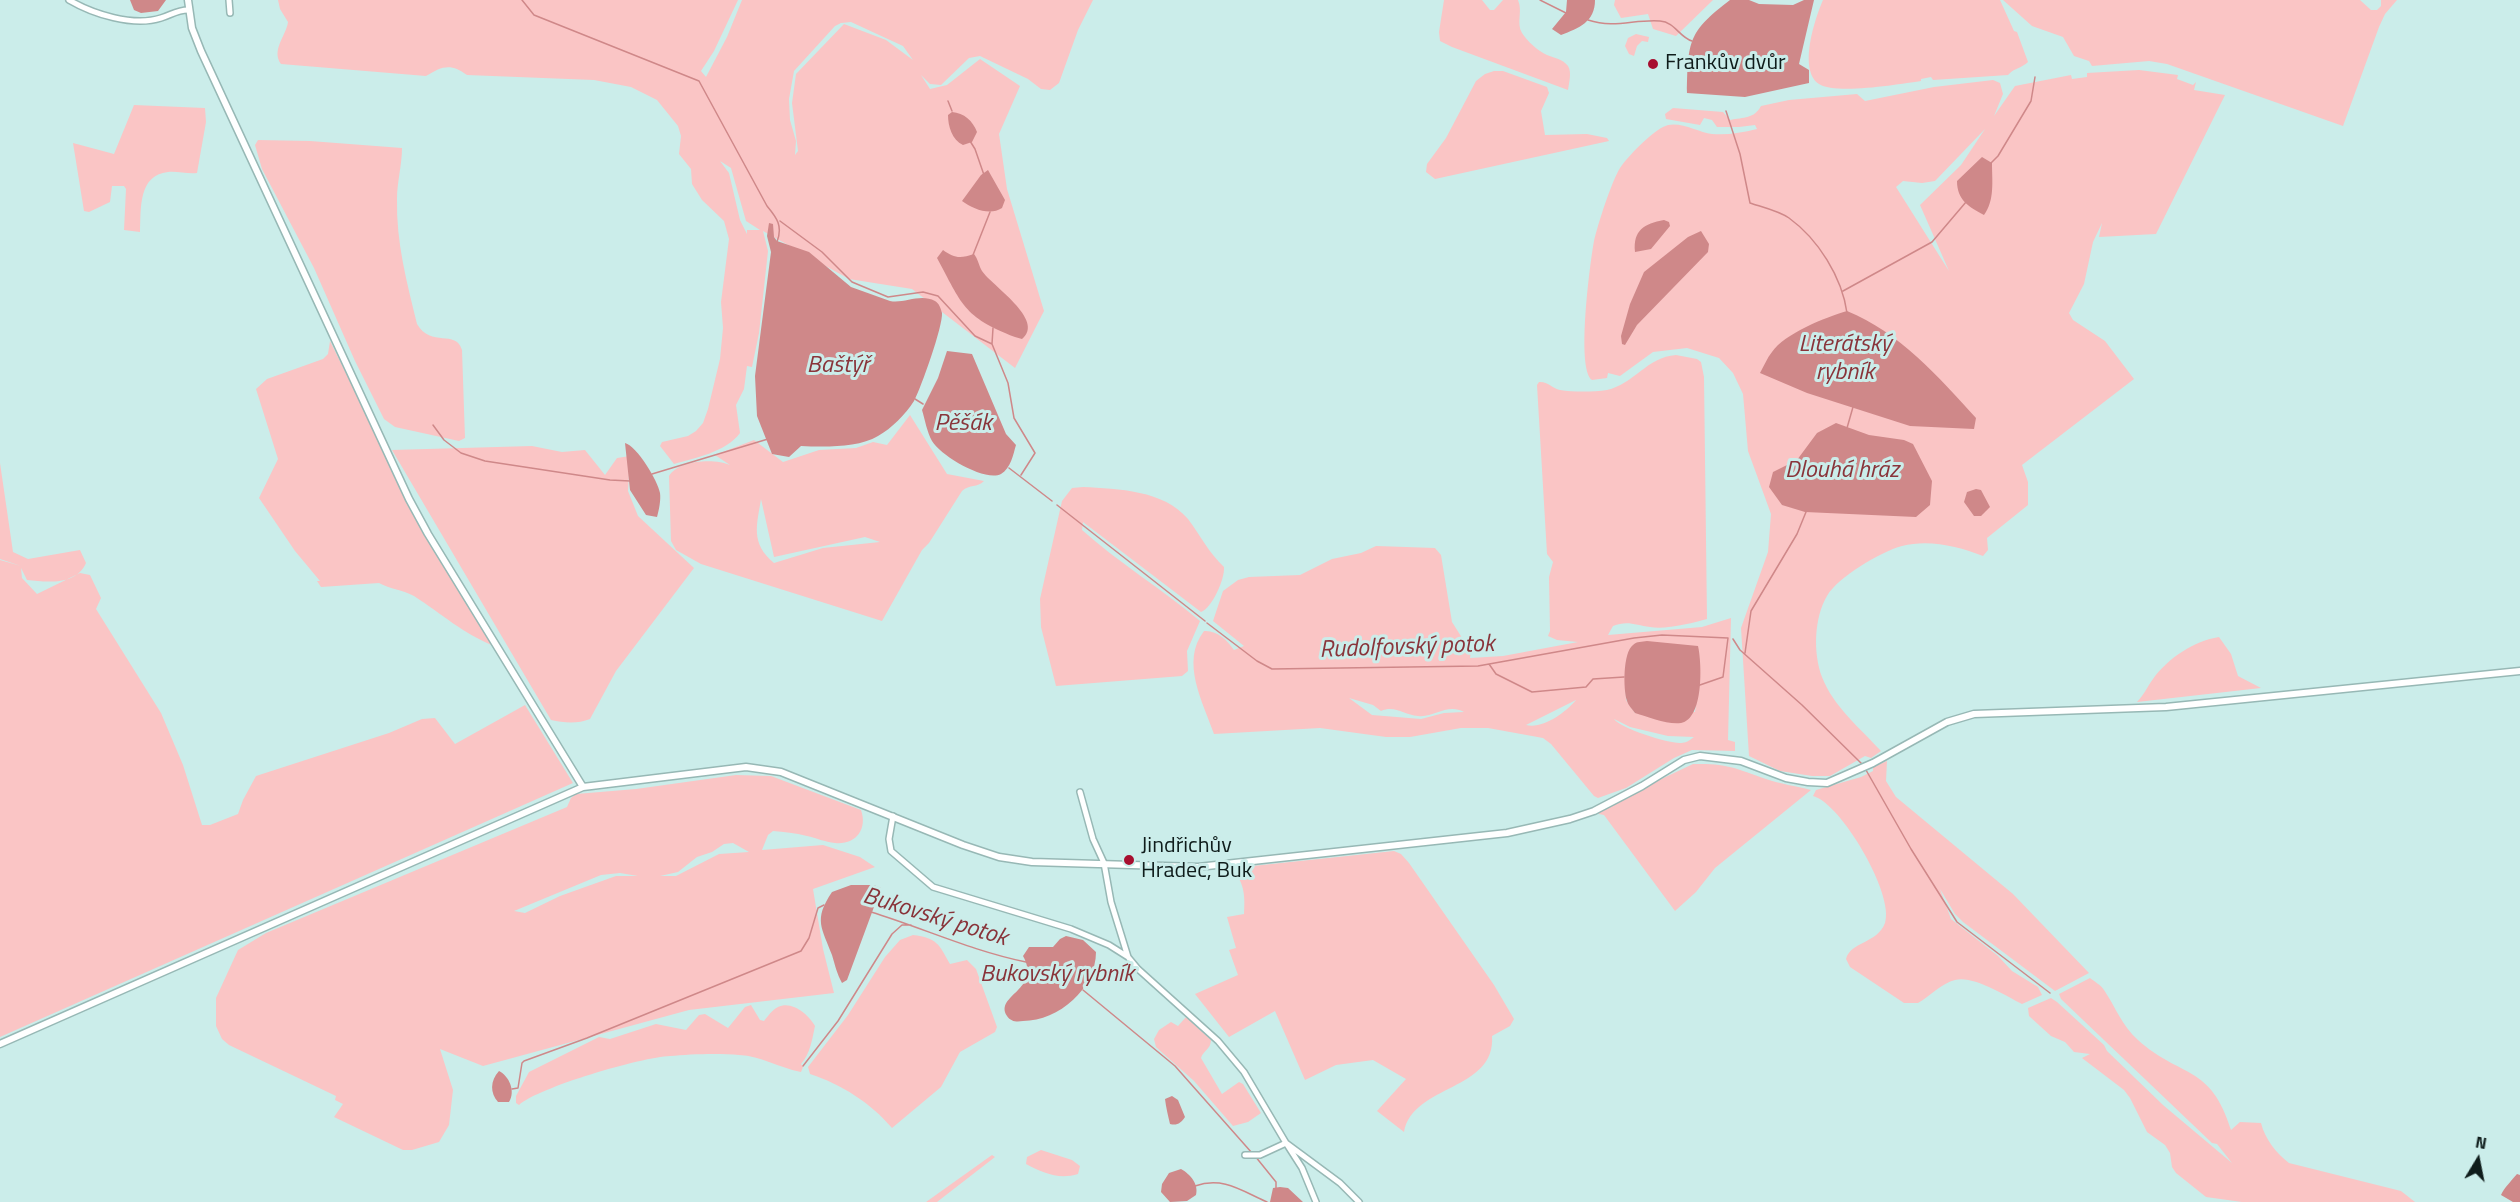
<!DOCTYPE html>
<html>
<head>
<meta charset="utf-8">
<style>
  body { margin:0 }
  #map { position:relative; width:2520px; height:1202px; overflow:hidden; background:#cbedea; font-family:"Titillium Web",sans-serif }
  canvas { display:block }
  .north { position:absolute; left:2448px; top:1130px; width:60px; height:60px; -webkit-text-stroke:4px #cbedea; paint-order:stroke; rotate:10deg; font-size:16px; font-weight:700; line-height:24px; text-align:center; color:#0f1c1b }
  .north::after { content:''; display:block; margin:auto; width:21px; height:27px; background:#0f1c1b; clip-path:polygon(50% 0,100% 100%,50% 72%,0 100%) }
</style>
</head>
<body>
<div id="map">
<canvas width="2520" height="1202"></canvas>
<div class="north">N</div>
</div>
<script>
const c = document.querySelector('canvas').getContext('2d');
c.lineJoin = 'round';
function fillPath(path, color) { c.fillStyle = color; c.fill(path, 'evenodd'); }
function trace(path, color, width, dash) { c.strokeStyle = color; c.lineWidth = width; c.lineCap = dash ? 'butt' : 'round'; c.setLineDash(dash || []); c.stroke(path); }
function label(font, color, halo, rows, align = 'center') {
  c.font = font + ' "Titillium Web",sans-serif'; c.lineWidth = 6; c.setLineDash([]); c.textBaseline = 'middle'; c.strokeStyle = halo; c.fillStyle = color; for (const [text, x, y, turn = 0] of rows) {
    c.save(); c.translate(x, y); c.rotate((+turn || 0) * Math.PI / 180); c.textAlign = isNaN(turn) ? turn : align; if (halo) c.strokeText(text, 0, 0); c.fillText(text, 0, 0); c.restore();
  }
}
fillPath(new Path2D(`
  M278 0H738L714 51 701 71 706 77 727 37 742 0H1093L1078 30 1059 83 1050 90 1041 89 1028 79 980 56 969 58 941 85 930 84 921 75 930 89 947 85 980 59 1020 86 999 134 1007 189 1044 311 1015 368 912 289 849 279 763 231 768 251 759 333 752 367 747 366 744 389 736 405 740 433C726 452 695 458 674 464L660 446 662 442 688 436 696 431 703 423 708 409 720 359 723 328 721 302 729 239 724 221 702 200 692 184 691 169 679 154 681 136 678 126 657 100 631 87 594 80 467 75C451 63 442 66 426 76L281 64C271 50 286 36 288 22L280 9ZM851 22 903 46 913 60 886 40 844 24 796 74 792 103 798 151 795 155 796 141 790 120 789 99 794 71 835 26 841 23ZM720 161 731 168 746 221 760 230H747V234L740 220 729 173Z
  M1444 0H1482L1490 10H1494L1503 0H1518C1523 11 1516 23 1522 33 1527 41 1538 51 1547 55 1554 58 1563 59 1568 66 1572 72 1569 83 1568 90L1452 47 1440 41 1439 32Z
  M1615 0H1713L1676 36 1653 29 1648 14 1621 18 1614 5Z
  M1823 0H2000L2014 31 2017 32 2028 62C2022 68 2014 68 2008 75L1933 80 1931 77 1921 79V81C1900 84 1836 95 1819 84 1798 70 1815 18 1823 0Z
  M2003 0H2360L2371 10H2377L2381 6V0H2397L2385 14 2379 27 2343 126 2167 64 2149 61 2092 66 2089 61 2074 56 2063 37 2032 26Z
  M1636 34 1649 37 1648 42 1642 41 1637 46 1634 56 1629 54 1625 46 1628 38Z
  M2139 70 2178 75 2177 79 2193 85 2196 82 2194 90 2225 95 2156 234 2099 237 2102 223 2093 242 2084 284 2069 313 2073 320 2105 341 2134 379 2022 465 2028 482V505L1987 538 1988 550 1983 556C1958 546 1928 539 1902 546 1880 552 1838 577 1827 596 1814 618 1813 653 1822 677 1833 706 1860 728 1881 751L1871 758 1865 756 1830 776H1812L1780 771 1749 756 1741 628 1768 552 1771 514 1748 451 1743 394 1733 373 1719 358 1687 348 1653 352 1620 376 1608 373 1607 378 1592 380C1576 369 1590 263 1594 241 1598 224 1611 183 1620 168 1628 156 1651 133 1663 127 1677 119 1697 132 1712 134 1728 135 1741 133 1757 129L1755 125 1739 127H1717L1712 120 1704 118 1700 125 1666 119 1665 114 1673 108 1723 112 1730 120C1744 117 1754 119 1761 106L1789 100 1857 94 1865 101 1934 87 1993 80 2000 83 2003 94 1994 116 2015 86 2071 75 2072 79 2087 77V73ZM1985 129 1961 165 1920 205 1949 271 1896 187 1903 181 1922 183 1935 181Z
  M1494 71H1503L1547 87 1549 93 1541 111 1545 135 1587 134 1607 138 1609 141 1435 179 1426 172 1427 164 1446 138 1476 81 1485 74Z
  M134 105 205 108 206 122 197 173C187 174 177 171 168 172 138 175 141 209 140 232L124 230 126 189 124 186H112L110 202 89 212 84 211 73 143 114 154Z
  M258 140 310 141 402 148C402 165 397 182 397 199 396 242 407 283 417 324 431 348 456 329 462 350L465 438 459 441 395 427 384 419 355 361 314 268 262 169 255 145Z
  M330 341 395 472 494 646C462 633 442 614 414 596 403 590 390 589 379 583L321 587 317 581H320L295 551 259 498 278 459 256 389 267 379 323 359 328 354Z
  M1676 355 1697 359 1701 362 1704 377 1707 619C1693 623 1665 630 1650 627 1636 625 1627 620 1613 626L1608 635 1702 627 1731 618 1728 740 1735 742V751L1692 750 1674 758 1626 788 1598 798 1594 796 1551 744 1543 738 1488 728H1461L1410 737H1386L1320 728 1214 734C1203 702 1180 662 1204 631 1217 630 1227 640 1234 650L1244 646 1213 621 1223 591 1238 580 1249 577 1300 575 1332 559 1361 553 1376 546 1435 548 1441 555 1452 622 1471 652 1470 658 1503 656 1578 642 1557 640 1548 636 1550 631 1549 577 1553 562 1547 554 1537 385 1539 382C1547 381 1552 388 1560 390 1573 392 1593 392 1607 390 1634 384 1647 357 1676 355ZM1625 666 1700 672 1695 712 1635 713 1626 700ZM1349 698 1373 705 1381 711C1395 705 1404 715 1418 716 1434 718 1447 703 1464 712L1444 713 1421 719 1372 715ZM1576 700C1565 713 1543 729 1526 725ZM1614 719 1630 727 1668 736 1694 737C1690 740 1686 743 1681 743 1669 744 1620 728 1614 719Z
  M910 415 947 474 984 481C977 488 970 484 962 491L929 543 922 550 882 621 701 564 676 550 671 541 669 476C678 460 715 458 730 465L715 455 754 440 783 462 819 450 856 448 873 442 887 445ZM761 499 774 557 865 537 880 542 823 548 774 563C750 543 757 525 761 499Z
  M532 446 562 452 585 450 605 475 617 458 630 456 628 491 638 516 694 568 616 671 590 719C578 724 564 723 551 720L392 450Z
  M0 463 13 552 28 559 80 550 86 563C76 586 47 582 27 580L21 568 22 578 37 594 80 573 90 575 101 598 96 609 161 713 183 765 202 825H210L238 814 243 800 256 776 389 733 422 719 435 718 455 744 525 705 573 783 0 1037V560L21 566 0 559Z
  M1083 487C1118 489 1164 490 1188 519 1200 535 1209 553 1224 567 1225 579 1212 608 1201 612L1083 522 1082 530C1119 563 1162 589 1200 621L1187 651 1188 671 1182 676 1056 686 1041 627 1040 599 1062 501 1072 488Z
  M2219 637 2231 654 2238 676 2261 688 2137 702C2144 695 2147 687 2153 679 2168 658 2194 641 2219 637Z
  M1887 761 1886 781 1896 797 2013 894 2089 973 2055 991 1963 922 1955 914 1940 889 1951 919 1998 956 2012 971 2038 987 2042 995 2022 1004C2006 996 1973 975 1955 980 1942 983 1930 996 1918 1003H1904L1850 967 1846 959C1851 941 1877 944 1885 923 1895 895 1841 803 1813 796L1816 790 1861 777 1873 771V767Z
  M1693 764C1727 763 1735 768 1766 779 1780 784 1796 786 1811 790L1715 868 1696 892 1675 911 1604 815 1599 814 1596 810Z
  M736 775 771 776 861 810C868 830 855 845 835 843 825 842 816 838 807 836 795 833 784 832 773 831L768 835 762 850 823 845 860 857 875 867 813 889 823 949 834 993 689 1010 483 1066 440 1049 453 1090 449 1125 439 1142 412 1150H403L334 1117 343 1104 335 1100 336 1096 229 1045 222 1039 216 1026V998L238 950 266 933 567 807 571 798 576 794 636 789ZM733 843 749 852 719 854 676 876H660L678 872 697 857 712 852 724 844ZM620 873 638 876H616L560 896 525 913 514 911 601 875Z
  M1394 851 1401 854 1409 863 1494 985 1514 1019 1510 1026 1492 1036C1496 1091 1413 1084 1404 1132L1377 1111 1406 1079 1373 1060 1336 1065 1305 1080 1275 1011 1229 1037 1195 994 1238 975 1229 950 1236 948 1227 917 1244 914C1245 898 1245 883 1233 871L1234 868Z
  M913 935C937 938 939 944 950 964L967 960 976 969 997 1027 995 1032 960 1052 941 1087 892 1128C871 1103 841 1084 810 1074L808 1067 848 1015 885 957 900 940Z
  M2090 978C2095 982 2101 985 2104 990 2115 1006 2122 1026 2138 1040 2180 1078 2211 1064 2231 1130L2240 1122 2261 1123C2265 1139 2276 1153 2289 1163L2401 1191 2415 1202H2242L2206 1197 2176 1173 2172 1167 2170 1153 2165 1145 2147 1132 2130 1098 2124 1090 2082 1058 2090 1054 2074 1052 2065 1042 2051 1036 2029 1016 2028 1008 2051 998 2057 1002 2104 1045 2107 1051 2163 1105 2232 1163 2217 1144 2212 1143 2061 999 2059 994Z
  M751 1005 760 1020 764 1021C768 1016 772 1010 778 1007 792 1000 809 1015 815 1026 812 1040 810 1054 801 1064L803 1067 801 1072C780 1068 761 1056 739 1055 721 1053 689 1054 670 1056 642 1057 539 1087 519 1105L516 1103V1096L529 1072 599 1037 610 1039 656 1024 686 1030 699 1015 705 1014 728 1028 745 1007Z
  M1186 1017 1211 1040C1211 1049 1203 1051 1201 1058L1222 1094 1239 1082 1243 1084 1261 1113 1248 1122 1233 1126 1194 1081 1156 1047 1154 1039 1159 1030 1171 1022 1178 1026Z
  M1041 1150 1072 1160 1080 1166 1078 1174C1059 1180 1043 1173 1026 1164L1027 1157Z
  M992 1155 995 1157 937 1202H926Z`), '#fac5c5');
fillPath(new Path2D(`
  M130 0H166L158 11 141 13 134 10Z
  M1567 0H1595C1595 22 1579 28 1561 35L1552 29 1566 12Z
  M1730 0H1749L1759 4 1793 5 1804 0H1814L1799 64 1809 70V83L1745 97 1687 93C1688 41 1688 32 1730 0Z
  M952 112C964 113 973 121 977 132L972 142 963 145C952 140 948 126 948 115Z
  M1982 157 1992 163C1992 181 1995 200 1984 215 1969 207 1957 200 1957 181Z
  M988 170 1005 200 1002 208C990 216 973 209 962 201L981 175Z
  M1664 220 1669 222 1670 226 1651 249 1635 252C1633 230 1644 224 1664 220Z
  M769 223 773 224 774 237 777 241 809 252 851 287 890 301C904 304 920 293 935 301 939 303 941 309 942 313 943 326 921 388 914 401 905 415 892 428 878 436 858 448 824 447 801 446L789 457 772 454 757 416 755 376 771 252 767 236Z
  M1701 231 1709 244 1708 252 1637 325 1625 345 1622 344 1621 336 1630 304 1644 272 1688 237Z
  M943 250C954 258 960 259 974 254 978 259 979 266 982 271 991 285 1046 320 1022 339L1015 337C963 317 962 304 937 258Z
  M1847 311C1899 332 1939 377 1976 418L1974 429 1910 426 1807 393 1760 373C1764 366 1767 358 1772 352 1784 334 1826 317 1847 311Z
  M947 351 972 354 1006 434 1016 445C1013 455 1011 468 1001 474 985 482 941 456 932 441 927 432 925 420 922 410L938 378Z
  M1836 423 1869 435 1904 440 1913 444 1932 481 1930 505 1916 517 1805 512 1782 505 1769 487 1773 472 1797 460 1817 433Z
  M625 443C637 446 658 481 660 493 661 500 659 510 657 517L646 515 630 490Z
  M1976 489 1981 490 1990 507 1981 516H1974L1964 502 1967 492Z
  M1647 641 1698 646C1702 663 1704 719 1681 723 1668 725 1648 717 1635 713 1632 709 1628 705 1627 701 1623 689 1623 652 1633 645 1637 641 1642 642 1647 641Z
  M851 885H874L881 888 847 980 842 983C837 974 835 965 832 955 822 928 813 920 832 892Z
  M1066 936 1083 940 1096 952C1096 988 1059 1021 1023 1021 1017 1022 1011 1022 1007 1016 994 995 1042 990 1023 956L1029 947H1053L1060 939Z
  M499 1071C509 1076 516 1091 509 1102H498C490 1093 490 1081 499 1071Z
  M1172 1096 1178 1100 1185 1117C1181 1123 1177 1126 1170 1124 1168 1116 1166 1107 1165 1099Z
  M1181 1169C1190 1174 1199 1184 1196 1195L1187 1201 1170 1202 1161 1192 1162 1184 1169 1173Z
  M2517 1174 2520 1175V1202H2513L2501 1195C2504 1188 2512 1180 2517 1174Z
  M1280 1187 1288 1188 1303 1202H1270L1273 1188Z`), '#cf8889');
trace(new Path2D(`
  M522 0 534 15 699 81 767 206C777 218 783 226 777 242
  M1540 0 1566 13
  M1588 20C1615 29 1634 19 1660 21 1675 22 1679 37 1692 41
  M948 101 952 111
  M1726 111 1740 154 1750 203C1762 207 1779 211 1789 218 1818 239 1842 277 1847 313
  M970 141 975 149 984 175
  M1991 163 1998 156 2031 101 2035 77
  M780 221 822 252 852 282 888 297 923 292 938 296 975 336 992 344 1008 383 1014 418 1035 453 1021 475
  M973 255 990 212
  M1843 291 1932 242 1966 202
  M992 344 993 328
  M915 399 923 404
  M433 425 444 440 461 453 485 461 610 480 630 481
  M1847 428 1853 407
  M1009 468 1052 501
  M652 474 768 439
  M1057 505 1205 621
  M1207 623 1257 661 1272 669 1478 666 1634 638 1662 635 1728 638 1723 677 1697 686
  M1733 639 1740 650 1802 705 1862 764
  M1745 653 1751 611 1797 534 1806 512
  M1489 664 1496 674 1532 692 1586 687 1593 679 1624 677
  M1866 770 1911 849 1957 922 2050 993
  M871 912C923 928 972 951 1026 962
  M1083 990 1175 1066 1252 1153
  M803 1066 838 1021 892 934 902 925H911
  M512 1089 518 1088 522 1063 524 1061 587 1038 801 951 809 938 818 908 824 905
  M1255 1156 1276 1182V1189
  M1195 1186C1223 1176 1242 1191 1267 1202`), '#cf8889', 1.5);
const minor = new Path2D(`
  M69 0C93 14 133 27 161 18 171 15 177 10 188 10
  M229 0 230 13
  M1080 792 1093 839 1104 863 1111 902 1128 957 1138 969 1218 1041 1244 1072 1286 1143 1340 1183 1359 1202
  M893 816 889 839 891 851 933 887 1071 929 1109 945 1128 957
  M1245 1155H1260L1286 1143 1302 1168 1316 1202`);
const tertiary = new Path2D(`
  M188 0 192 28 201 51 409 499 428 534 583 787
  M0 1044 583 787 746 767 781 772 963 845 999 857 1032 862 1198 867 1507 833 1570 819 1594 811 1642 786 1684 760 1700 756 1741 761 1786 778 1808 782 1827 783 1873 763 1947 722 1974 714 2166 707 2520 671`);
trace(minor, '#97b8b5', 8);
trace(tertiary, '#97b8b5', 9);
trace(minor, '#fff', 5);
trace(tertiary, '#fff', 6);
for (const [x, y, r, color] of [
  [1653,64,6,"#a70e2f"],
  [1129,860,6,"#a70e2f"]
]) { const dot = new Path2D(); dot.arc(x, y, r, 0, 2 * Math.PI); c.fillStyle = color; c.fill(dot); trace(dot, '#cbedea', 2); }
label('22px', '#0f1c1b', '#cbedea', [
  ["Frankův dvůr",1665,64],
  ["Jindřichův",1141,847],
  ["Hradec, Buk",1141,872]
], 'left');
label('italic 24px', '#89343a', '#cbedea', [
  ["Literátský",1845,345],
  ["rybník",1845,373],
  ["Baštýř",838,366],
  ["Pěšák",963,424],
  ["Dlouhá hráz",1842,471],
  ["Rudolfovský potok",1407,648,-2],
  ["Bukovský potok",935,918,17],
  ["Bukovský rybník",1057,975]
]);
</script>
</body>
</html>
